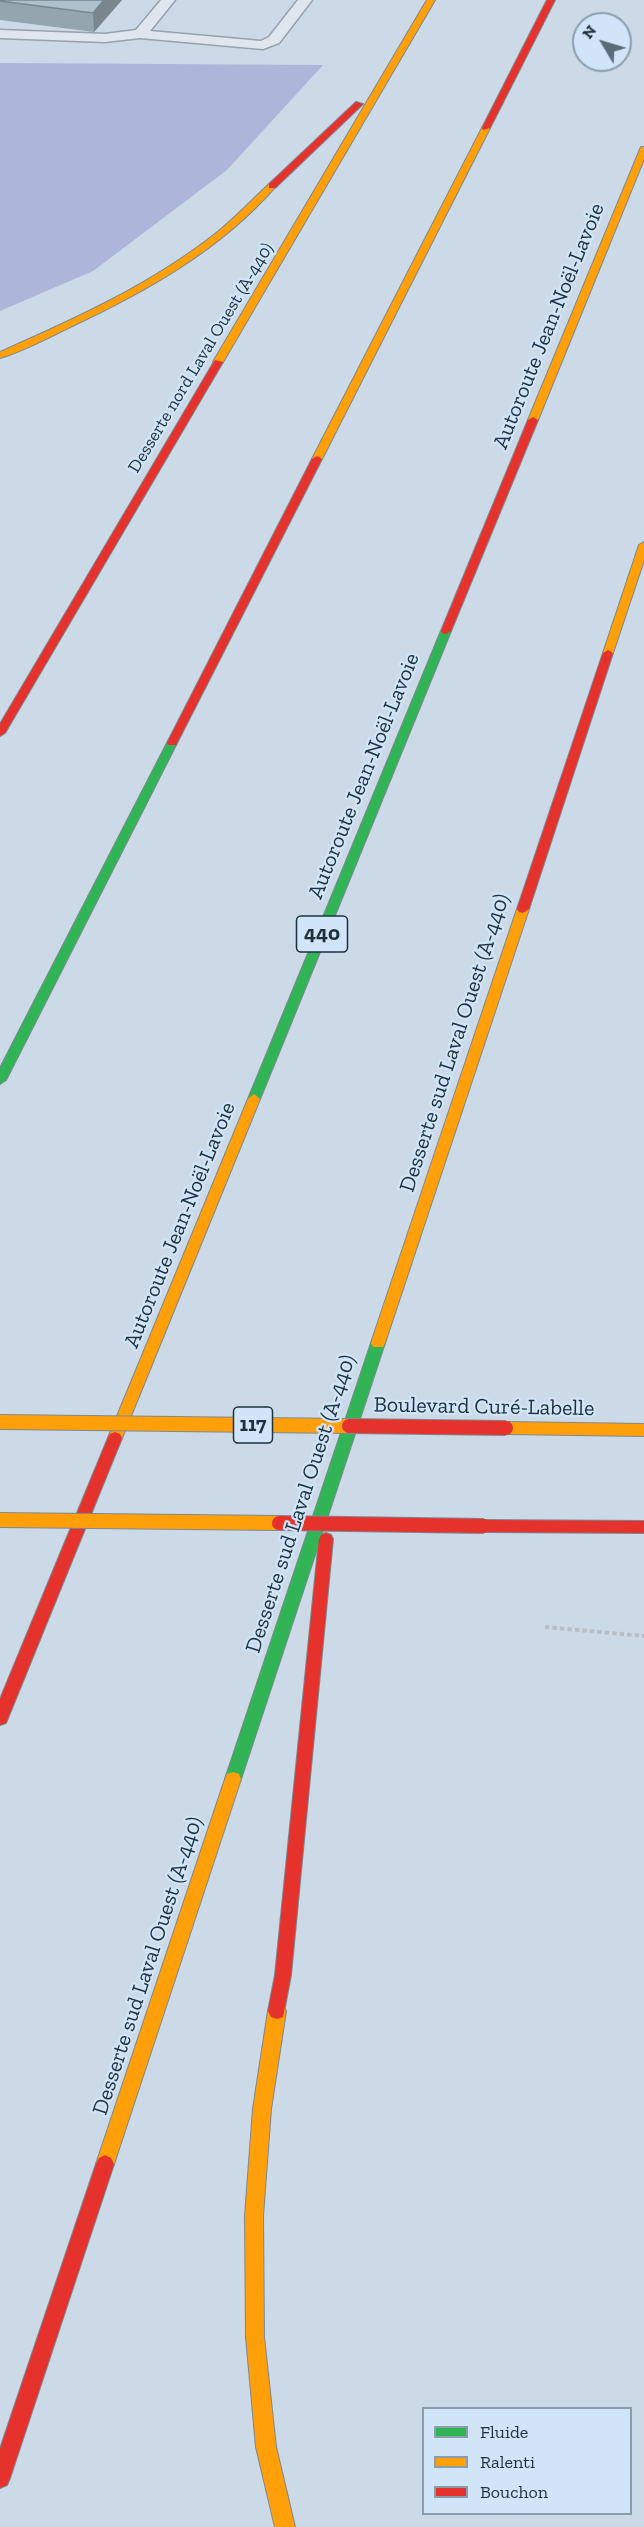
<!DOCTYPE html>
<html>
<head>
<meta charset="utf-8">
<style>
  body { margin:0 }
  #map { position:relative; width:644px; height:2527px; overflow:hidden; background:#ccd9e7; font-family:"Zilla Slab",serif }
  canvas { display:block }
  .legend { position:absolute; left:422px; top:2407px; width:210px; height:108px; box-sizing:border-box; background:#d2e4f8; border:2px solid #8a9dad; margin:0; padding:8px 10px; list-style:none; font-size:18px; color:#1d323c }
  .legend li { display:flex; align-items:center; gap:12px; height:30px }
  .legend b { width:30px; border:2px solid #8a9dad }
  .north { position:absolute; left:572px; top:12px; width:60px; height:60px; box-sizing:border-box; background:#d2e4f8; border:2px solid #8a9dad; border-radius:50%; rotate:308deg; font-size:16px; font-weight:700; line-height:24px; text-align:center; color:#1d323c }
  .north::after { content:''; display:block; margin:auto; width:21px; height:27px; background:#5a6c78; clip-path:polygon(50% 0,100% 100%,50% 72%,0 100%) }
</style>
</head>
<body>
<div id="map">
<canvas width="644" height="2527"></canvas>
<ul class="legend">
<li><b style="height:8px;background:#30b455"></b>Fluide</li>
<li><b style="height:8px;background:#ff9f0a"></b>Ralenti</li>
<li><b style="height:8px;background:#e5322d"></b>Bouchon</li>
</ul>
<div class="north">N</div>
</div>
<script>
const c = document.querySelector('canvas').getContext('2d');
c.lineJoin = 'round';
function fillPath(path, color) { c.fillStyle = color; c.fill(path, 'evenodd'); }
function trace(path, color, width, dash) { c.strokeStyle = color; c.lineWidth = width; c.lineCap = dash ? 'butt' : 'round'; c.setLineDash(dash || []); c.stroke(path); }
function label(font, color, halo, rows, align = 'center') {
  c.font = font + ' "Zilla Slab",serif'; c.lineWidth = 4.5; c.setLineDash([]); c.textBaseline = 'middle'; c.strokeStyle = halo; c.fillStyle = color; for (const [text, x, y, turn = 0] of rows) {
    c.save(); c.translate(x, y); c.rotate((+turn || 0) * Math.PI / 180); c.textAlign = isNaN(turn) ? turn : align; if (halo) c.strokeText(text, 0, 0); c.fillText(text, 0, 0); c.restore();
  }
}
fillPath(new Path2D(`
  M0 63 323 65 227 170 93 271 0 311Z`), '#adb5db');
const lane = new Path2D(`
  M161 0H175L150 31 261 41 269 37 298 0H312L279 43 263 49 140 38 105 42 0 38V30L105 34 136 30Z`);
const fast = new Path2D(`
  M446 628 451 631 260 1099 254 1104 250 1102 248 1099 441 631Z
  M172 740 177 743 6 1080 0 1084V1068L167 743Z
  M378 1338 383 1339 385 1343 241 1779 239 1784 233 1786 227 1784 225 1779 371 1343 373 1339Z`);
const slow = new Path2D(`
  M427 0H435L223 362 215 364 213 362Z
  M483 126 490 128 322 459 314 461 312 459Z
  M641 147H644V159L538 420 530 422 528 420Z
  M269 184 276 186C221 250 143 293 68 328 46 339 23 351 0 358V352C75 319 150 285 215 234 234 219 251 201 269 184Z
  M644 542V560L613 653 608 656 604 655 603 653 639 545Z
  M523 905 529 909 385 1343 383 1347H373L371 1343 517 909Z
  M254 1094 260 1099 122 1438 120 1442H110L108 1438 248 1099Z
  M506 1422 644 1424V1436L506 1434 501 1432 499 1428 501 1424Z
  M233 1772 239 1774 241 1779 114 2164 111 2170 105 2173 99 2170 96 2164 225 1779 227 1774Z
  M277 2003 283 2005 286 2011 271 2109 263 2216 264 2337 276 2447 295 2527H275L256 2447 246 2337 245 2216 253 2109 268 2011 271 2005Z`);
const jam = new Path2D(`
  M547 0H555L490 128 483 130 482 128Z
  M356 102 363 104 275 188H269V184Z
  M215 360 223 362 5 733 0 736V724Z
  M533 417 538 420 451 631 446 634 442 633 441 631 528 420Z
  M317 456 322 459 177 743 176 745H168L167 743 312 459Z
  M608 650 613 653 529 909 523 913 519 912 517 909 603 653Z
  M115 1432 120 1434 122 1438 8 1718 6 1723 0 1725V1699L108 1438 110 1434Z
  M484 1520 644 1521V1533L484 1532 479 1530 477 1526 479 1522Z
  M326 1533 331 1535 333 1539 291 1975 283 2017 277 2019 271 2017 268 2011 275 1975 319 1539 321 1535Z
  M105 2155 111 2158 114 2164 10 2478 7 2485 0 2488V2449L96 2164 99 2158Z`);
trace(lane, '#96a2ac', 3);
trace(fast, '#7c8992', 2);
trace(slow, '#7c8992', 2);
trace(jam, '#7c8992', 2);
trace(new Path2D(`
  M545 1627 644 1636`), '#b6bfc7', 4, [4.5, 3]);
fillPath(lane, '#dfe6ef');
fillPath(fast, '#30b455');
fillPath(slow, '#ff9f0a');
fillPath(jam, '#e5322d');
const slowBridge = new Path2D(`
  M0 1422 349 1426
  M0 1520 279 1523`);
const jamBridge = new Path2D(`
  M349 1426 506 1428
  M279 1523 484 1526`);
trace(slowBridge, '#7c8992', 16, []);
trace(jamBridge, '#7c8992', 16, []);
trace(slowBridge, '#ff9f0a', 14);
trace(jamBridge, '#e5322d', 14);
fillPath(new Path2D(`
  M0 0H122L94 32 0 20Z`), '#95a5af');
fillPath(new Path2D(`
  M104 0H122L94 32 93 13Z`), '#79868e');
const building = new Path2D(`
  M0 0H104L93 13 0 1Z`);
fillPath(building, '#adc0cb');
trace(building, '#79868e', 1.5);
label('18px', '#1d323c', '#d2e4f8', [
  ["Desserte nord Laval Ouest (A-440)",201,358,-59]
]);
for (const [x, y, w] of [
  [322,934,51],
  [253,1425,39]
]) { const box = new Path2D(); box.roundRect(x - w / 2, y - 18, w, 36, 4.5); c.fillStyle = '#d2e4f8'; c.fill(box); trace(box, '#1d323c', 1.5); }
label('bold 21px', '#1d323c', null, [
  ["440",322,934],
  ["117",253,1425]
]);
label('22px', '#1d323c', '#d2e4f8', [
  ["Autoroute Jean-Noël-Lavoie",549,326,-68],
  ["Autoroute Jean-Noël-Lavoie",364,776,-68],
  ["Desserte sud Laval Ouest (A-440)",455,1043,-72],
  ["Autoroute Jean-Noël-Lavoie",180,1225,-68],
  ["Boulevard Curé-Labelle",484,1407,1],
  ["Desserte sud Laval Ouest (A-440)",301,1504,-72],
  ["Desserte sud Laval Ouest (A-440)",148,1966,-72]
]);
</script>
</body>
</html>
